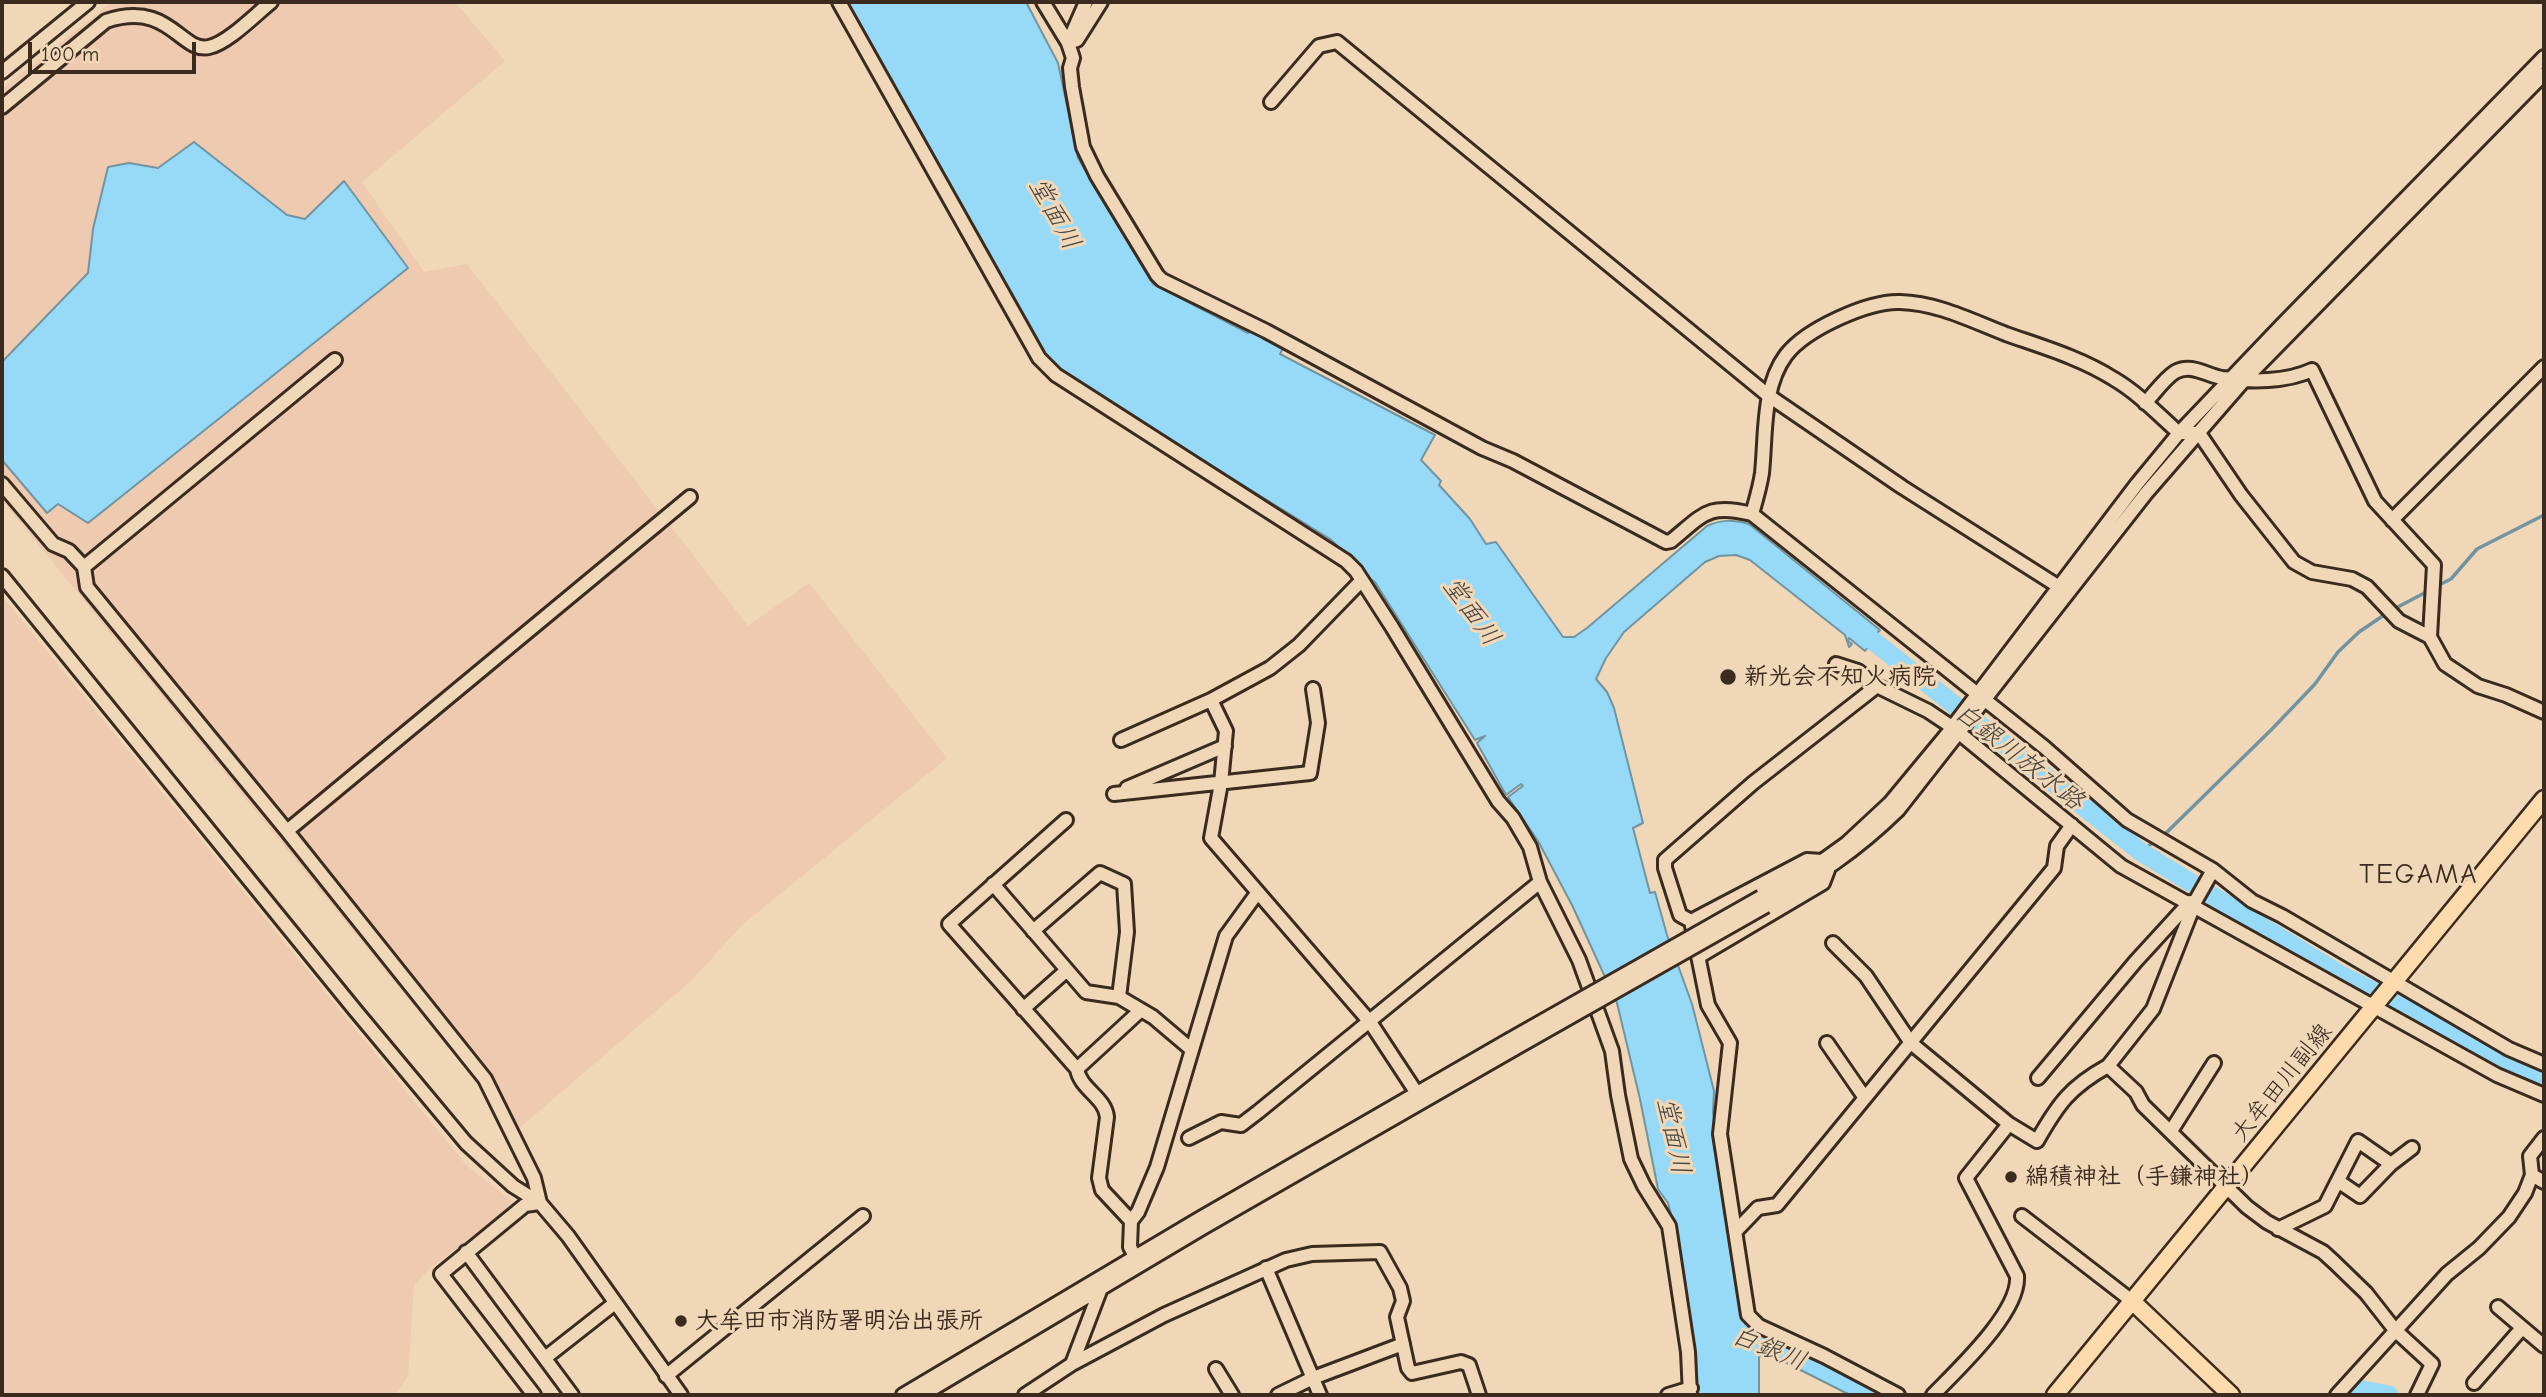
<!DOCTYPE html>
<html>
<head>
<meta charset="utf-8">
<style>
  body { margin:0 }
  #map { position:relative; width:2546px; height:1397px; overflow:hidden; background:#f0d7b8; font-family:"Comic Neue",sans-serif }
  canvas { display:block }
  .frame { position:absolute; inset:0; border:4px solid #3b2a1e; pointer-events:none }
  .scale { position:absolute; left:28px; top:42px; width:168px; height:32px; box-sizing:border-box; border:4px solid #3b2a1e; border-top:0; padding-left:9px; font-size:21px; line-height:24px; white-space:nowrap; color:#3b2a1e; -webkit-text-stroke:5px #f0d7b8; paint-order:stroke }
</style>
</head>
<body>
<div id="map">
<canvas width="2546" height="1397"></canvas>
<div class="frame"></div>
<div class="scale">100 m</div>
</div>
<script>
const c = document.querySelector('canvas').getContext('2d');
c.lineJoin = 'round';
function fillPath(path, color) { c.fillStyle = color; c.fill(path, 'evenodd'); }
function trace(path, color, width, dash) { c.strokeStyle = color; c.lineWidth = width; c.lineCap = dash ? 'butt' : 'round'; c.setLineDash(dash || []); c.stroke(path); }
function label(font, color, halo, rows, align = 'center') {
  c.font = font + ' "Comic Neue","Klee One",sans-serif'; c.lineWidth = 6; c.setLineDash([]); c.textBaseline = 'middle'; c.strokeStyle = halo; c.fillStyle = color; for (const [text, x, y, turn = 0] of rows) {
    c.save(); c.translate(x, y); c.rotate((+turn || 0) * Math.PI / 180); c.textAlign = isNaN(turn) ? turn : align; if (halo) c.strokeText(text, 0, 0); c.fillText(text, 0, 0); c.restore();
  }
}
fillPath(new Path2D(`
  M112 2H455L505 61 362 182 424 272 467 264 748 626 809 583 947 758 742 925 691 981 516 1131 2 500V89Z
  M2 596 467 1166 516 1204 429 1269 414 1285 408 1376 395 1395H2Z`), '#edcab0');
const water = new Path2D(`
  M844 2H1026L1058 63 1078 158 1153 284 1248 333 1253 330 1284 346 1280 354 1435 435 1421 460 1441 481 1439 485 1470 519 1486 544 1496 542 1563 637H1574L1587 628 1707 526C1722 519 1733 520 1749 524L1880 630 1875 635 1881 640 1871 650 1868 647 1865 651 1849 638 1848 641 1852 644 1849 647 1845 635 1750 560 1736 555 1719 556 1705 562 1624 632 1606 658 1596 679 1607 692 1614 708 1643 823 1633 828 1650 893 1655 892 1667 935 1692 1004 1714 1091 1713 1112 1717 1145 1730 1213 1745 1323 1890 1395H1850L1767 1353H1763L1759 1357V1395H1695L1673 1222 1668 1203 1658 1189 1640 1099 1617 1003 1572 905 1538 841 1508 797 1523 786 1521 784 1506 795 1477 743 1485 736 1475 740 1375 582C1362 574 1345 552 1330 539L1091 391 1055 368 1047 361Z
  M194 142 287 215 305 219 344 181 408 268 88 523 58 504 47 513 2 460V362L88 273 93 229 108 167 129 163 158 168Z`);
fillPath(water, '#96daf8');
trace(water, '#7294a1', 2);
trace(new Path2D(`
  M2437 586 2451 579 2477 549 2544 515
  M2394 609 2430 590
  M2163 836 2272 729 2315 684 2338 652 2359 632 2387 613
  M2141 852 2156 840`), '#7294a1', 3.5);
trace(new Path2D(`
  M1858 629 2141 852 2341 975 2418 1014 2500 1063 2544 1083
  M2347 1395 2352 1388 2389 1395`), '#96daf8', 19);
const minor = new Path2D(`
  M839 2 1039 358 1056 375 1346 561 1356 571 1392 627 1498 801 1513 818 1530 847 1540 882 1579 960 1612 1051 1618 1095 1631 1159 1644 1186 1669 1226 1688 1352 1690 1395
  M1043 2 1068 43 1073 58 1070 68 1072 87 1083 147 1097 176 1157 275 1162 280 1266 331 1482 448 1513 461 1666 542 1671 541C1704 514 1708 503 1752 514L2044 747 2127 820 2213 870 2252 901 2282 916 2509 1049 2544 1064
  M1068 43 1077 40 1101 2
  M1068 43 1086 2
  M2 72 88 2
  M1271 102 1319 46 1337 42 1769 396 1902 487 2064 590
  M2 107 106 21C170 0 180 53 209 47 228 43 256 14 271 2
  M2145 403C2154 394 2164 379 2175 372 2191 363 2206 375 2222 378 2250 382 2287 382 2312 370L2375 501 2434 565 2430 637
  M2 484 53 544 69 551 84 567 87 587 287 831 485 1079 534 1178 540 1203
  M1752 514C1756 500 1760 487 1762 473 1766 435 1762 387 1786 355 1806 329 1868 301 1900 302 1938 303 1972 321 2006 334 2043 347 2081 358 2114 379 2138 393 2159 415 2179 433H2199L2241 495 2294 562 2312 572 2352 579 2367 587 2399 621 2430 637 2445 664 2478 686 2506 695 2544 712
  M2392 520 2544 367
  M84 567 335 360
  M2 576 355 1010 466 1143 513 1186 540 1203 568 1236 681 1395
  M1836 664 1858 671 1877 686 1928 711 1952 727 2121 866 2497 1075 2544 1095
  M1877 686 1753 783 1665 860V868L1680 915 1691 921 1708 1005 1730 1043 1720 1134 1748 1315 1759 1326 1824 1356 1898 1395
  M1211 700 1226 731 1221 783 1211 838 1370 1022 1420 1098
  M1121 740 1211 700 1270 668 1299 645 1362 580
  M1127 788 1225 746
  M1114 794 1310 773 1318 723 1313 689
  M1066 820 949 924 1077 1069C1080 1089 1105 1097 1107 1117L1099 1178 1102 1190 1131 1221
  M287 831 690 497
  M2213 870 2196 900 2153 1009 2108 1066 2136 1092 2143 1105 2247 1207 2267 1222 2323 1252 2334 1262 2366 1293 2395 1330 2432 1364 2417 1395
  M993 884 1086 992 1119 997 1153 1017 1192 1050
  M1761 897 1822 861 1847 843 1890 803 1948 733 2137 484 2179 433 2282 325 2544 57
  M1766 906C1818 875 1854 853 1898 810L2147 492 2246 378 2544 74
  M1691 921 1807 860 1822 861
  M1033 931 1100 873 1124 884 1127 932 1119 997
  M1833 943 1866 976 1911 1043 2009 1124
  M1698 957 1823 883 1828 870
  M1023 1009 1067 970
  M1827 1043 1865 1098
  M1077 1069 1141 1010
  M2038 1078 2136 961 2190 902
  M2171 1131 2214 1063
  M1189 1138 1221 1122 1241 1125 1258 1112 1540 882
  M2532 1175 2544 1182
  M2338 1181 2360 1196 2391 1164 2412 1148
  M2022 1216 2132 1301
  M2278 1229 2325 1206 2358 1141 2391 1164
  M1735 1232 1758 1208 1777 1205 2054 868 2057 846 2072 825
  M466 1252 572 1395
  M1138 1262 1130 1247 1131 1221 1138 1212 1157 1167 1226 936 1258 892
  M1266 1268 1320 1395
  M2498 1307 2544 1346
  M545 1358 615 1303
  M1072 1364 1101 1288 1099 1286
  M1216 1369 1232 1395
  M666 1376 863 1216
  M2474 1383 2522 1328
  M534 1395 441 1274 525 1205 539 1203
  M903 1395 1199 1219 1509 1040
  M922 1395 1204 1227 1514 1049
  M1025 1395 1072 1364 1164 1315 1286 1260 1312 1254 1380 1252 1400 1288 1403 1301 1397 1317 1408 1368 1412 1373 1461 1362 1469 1365 1479 1395
  M1278 1395 1313 1378 1403 1344
  M1668 1395 1691 1388
  M1933 1395C1957 1370 2020 1312 2017 1276L1966 1178 2009 1124 2037 1141C2058 1104 2070 1087 2108 1066
  M2337 1395 2447 1274 2479 1248 2509 1217 2525 1193 2532 1175 2530 1156 2544 1138`);
const major = new Path2D(`
  M2132 1301 2231 1395
  M2055 1395 2544 799`);
trace(minor, '#3b2a1e', 18);
trace(major, '#3b2a1e', 21);
trace(minor, '#f0d7b8', 12);
trace(major, '#fedbac', 16);
const minorBridge = new Path2D(`
  M1509 1040 1761 897
  M1514 1049 1766 906`);
trace(minorBridge, '#3b2a1e', 18, []);
trace(minorBridge, '#f0d7b8', 12);
for (const [x, y, r, color] of [
  [1728,677,9,"#3b2a1e"],
  [2011,1177,7,"#3b2a1e"],
  [681,1321,7,"#3b2a1e"]
]) { const dot = new Path2D(); dot.arc(x, y, r, 0, 2 * Math.PI); c.fillStyle = color; c.fill(dot); trace(dot, '#f0d7b8', 2.5); }
label('bold 24px', '#3b2a1e', '#f0d7b8', [
  ["新光会不知火病院",1744,677],
  ["綿積神社（手鎌神社）",2025,1177],
  ["大牟田市消防署明治出張所",695,1321]
], 'left');
label('24px', '#3b2a1e', '#f0d7b8', [
  ["大牟田川副線",2282,1083,-51]
]);
label('italic 26px', '#49443f', '#f0d7b8', [
  ["堂面川",1054,214,61],
  ["堂面川",1471,612,54],
  ["白銀川放水路",2019,757,38],
  ["堂面川",1673,1136,78],
  ["白銀川",1769,1349,22]
]);
c.letterSpacing = '2px';
label('28px', '#3b2a1e', '#f0d7b8', [
  ["TEGAMA",2419,875]
]);
c.letterSpacing = '0px';
</script>
</body>
</html>
